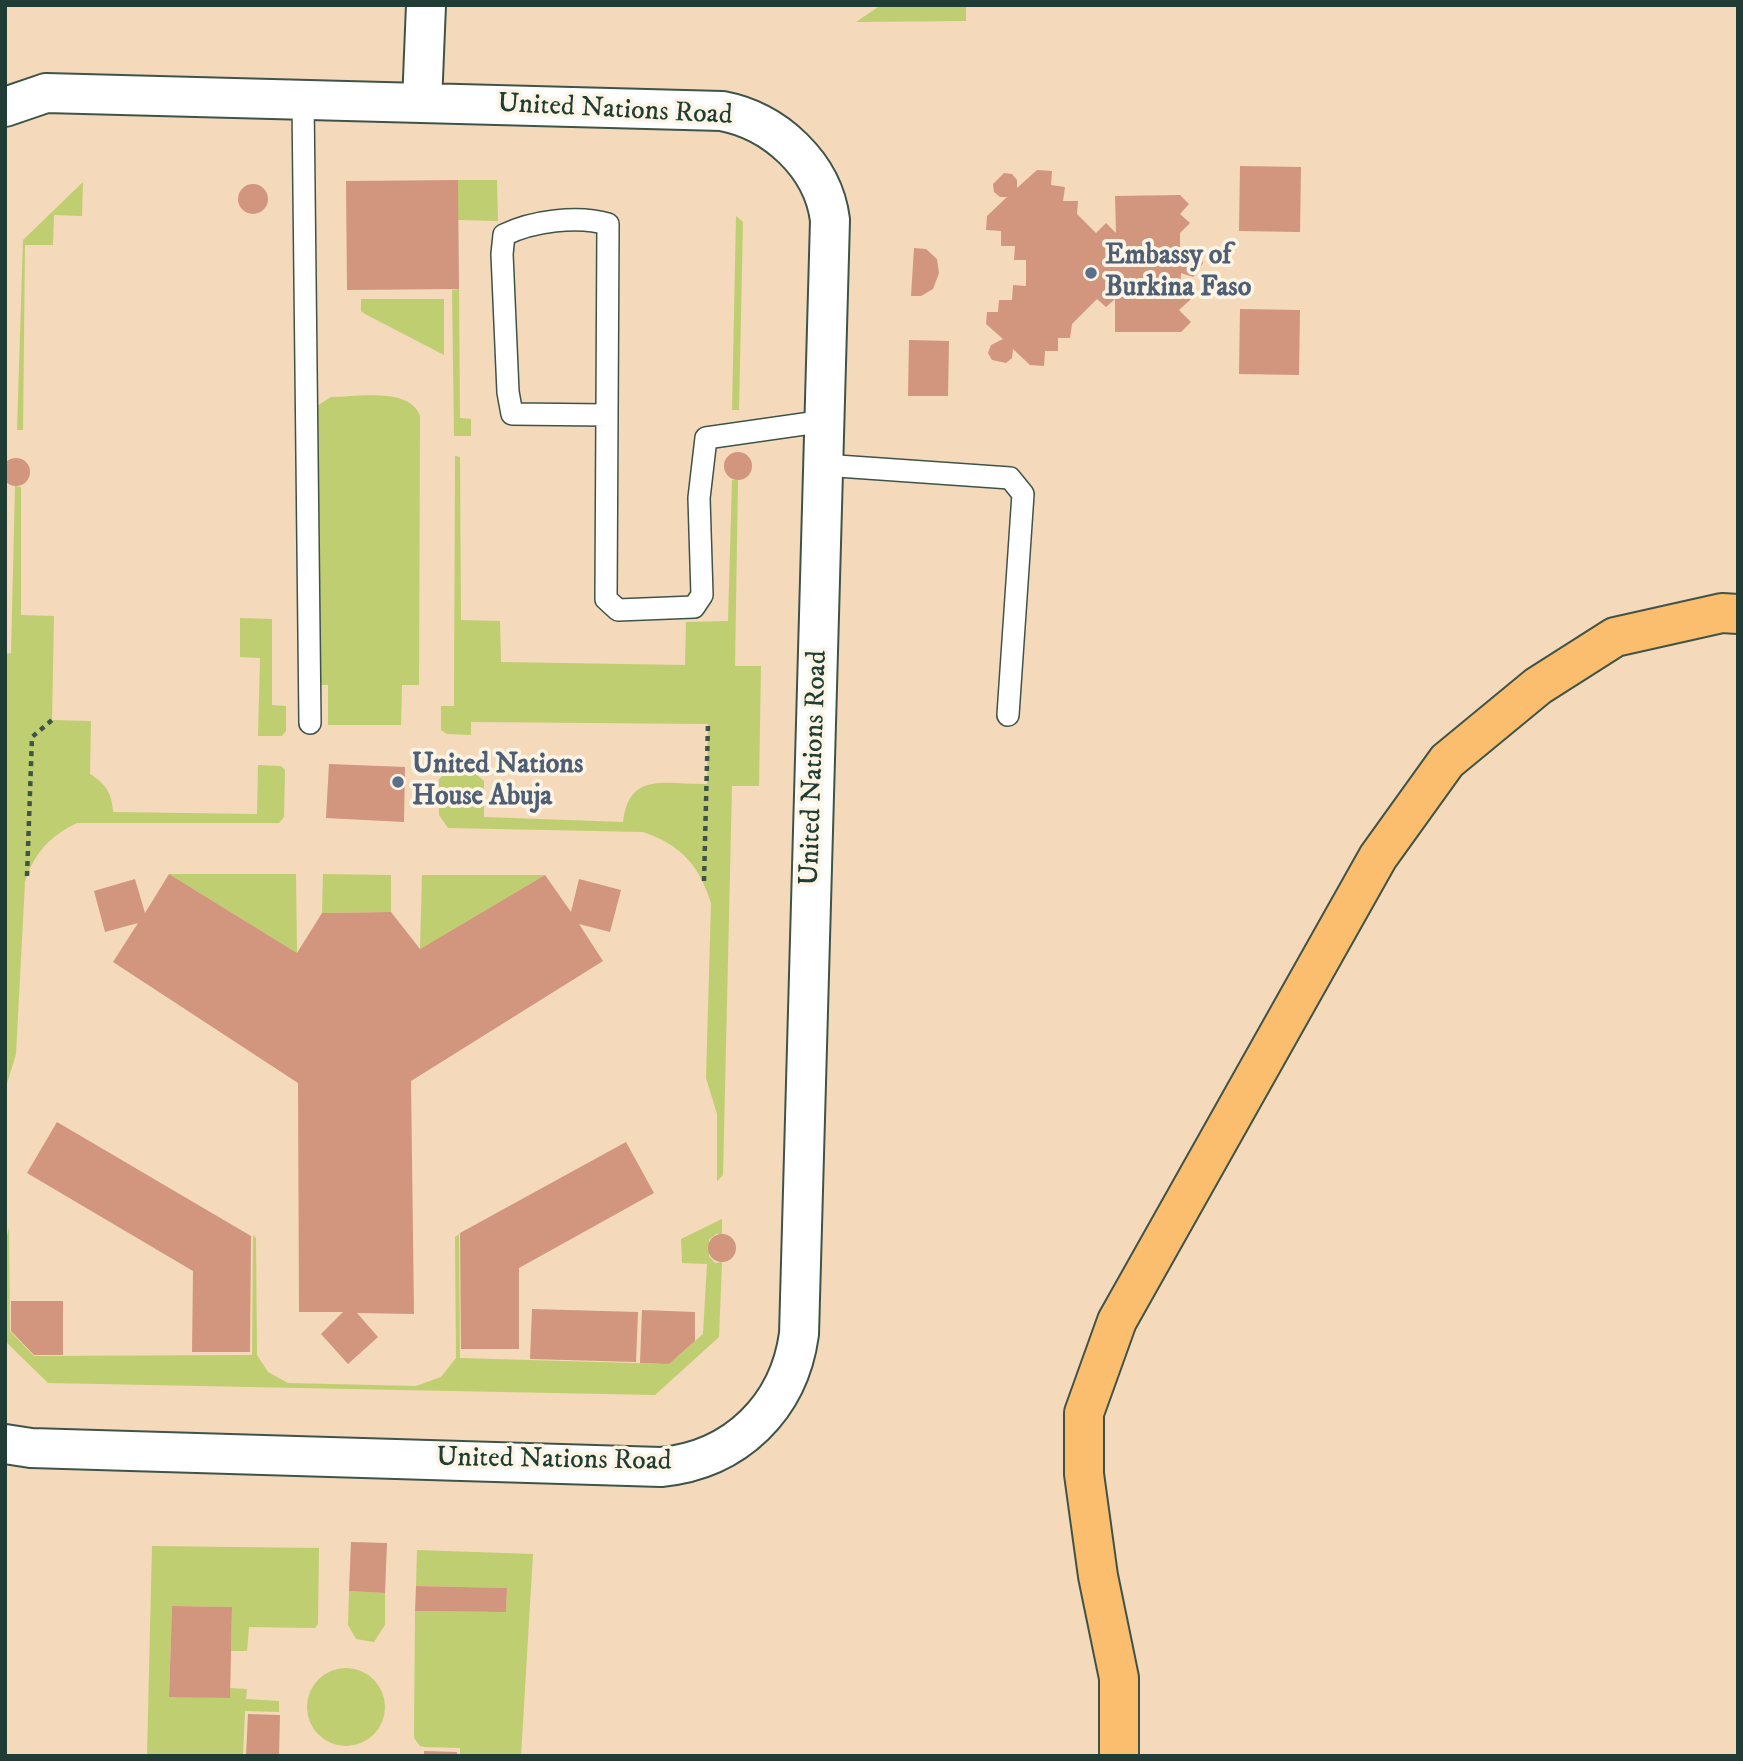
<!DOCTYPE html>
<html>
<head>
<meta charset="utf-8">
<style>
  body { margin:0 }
  #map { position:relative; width:1743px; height:1761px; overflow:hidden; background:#f4d9bb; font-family:"IM FELL DW Pica",serif }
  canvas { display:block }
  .frame { position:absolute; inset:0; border:7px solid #1f3d34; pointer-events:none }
</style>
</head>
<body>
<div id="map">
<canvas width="1743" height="1761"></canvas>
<div class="frame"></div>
</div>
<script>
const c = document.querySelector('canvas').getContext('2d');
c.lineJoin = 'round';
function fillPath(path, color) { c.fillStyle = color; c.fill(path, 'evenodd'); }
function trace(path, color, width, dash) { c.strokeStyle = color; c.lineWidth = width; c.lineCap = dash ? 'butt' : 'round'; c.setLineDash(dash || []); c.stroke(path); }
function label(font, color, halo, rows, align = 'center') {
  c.font = font + ' "IM FELL DW Pica",serif'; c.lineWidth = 7; c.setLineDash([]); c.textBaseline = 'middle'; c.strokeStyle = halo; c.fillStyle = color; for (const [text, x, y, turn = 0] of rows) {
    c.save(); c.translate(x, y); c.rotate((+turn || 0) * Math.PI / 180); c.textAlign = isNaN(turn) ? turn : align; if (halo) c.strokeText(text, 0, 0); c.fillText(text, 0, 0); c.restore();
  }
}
fillPath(new Path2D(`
  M881 5H966V21L856 22Z
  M458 180H497L498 221 458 220Z
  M83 182 82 216 54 215 53 245H25L23 430H17L23 240Z
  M736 216 743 222 739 410H732Z
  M459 289 460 418 471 419V436H454L452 290Z
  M361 299H444V355L365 314 361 311Z
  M331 397C357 397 410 387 420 416L419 685H402L401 725H328V685H312L317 406Z
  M455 456 460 457 461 620 500 621 501 662 685 665 686 622 728 621 732 480H738L735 666H761L759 786H732L723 1175 717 1181V1114L706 1078 711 903C699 865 681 845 643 832L448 828 439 815V779L449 769 471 770 484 781V817L623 822C629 770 667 785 707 784L708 724 471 722V735L447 734 441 730V706H454Z
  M15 486 21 487V615L54 616 52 720 91 721 90 774C106 784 112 793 113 812L257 814 258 765 281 766 285 770 284 817 279 823H77C50 836 34 853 25 882L16 1054 6 1087 5 1121V654L11 653Z
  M240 618 272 619V705L286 706V731L282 736H258L260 658 240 657Z
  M169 874H296L297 953Z
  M323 874 391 875V912L322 913Z
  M422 875H545L420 949Z
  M722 1219V1234H716L709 1240V1256L715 1263 722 1262 719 1337 655 1395 48 1383 5 1341V1246L9 1227 10 1331 34 1356 252 1355 253 1235 256 1238 257 1355 268 1372 288 1383 416 1386 441 1377 456 1358 455 1237 459 1234 460 1358 669 1364 703 1334 707 1264 682 1263 681 1239Z
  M152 1546 319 1548 318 1624 315 1628 249 1627 247 1651H231L232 1607 172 1606 169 1696 229 1698 230 1688 247 1689 246 1699 279 1701V1712L245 1711 243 1756H147Z
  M417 1550 533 1554 521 1756H460V1748L425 1747 420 1746 414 1738 415 1611 506 1612 507 1588 416 1586Z
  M349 1591 385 1593V1625L374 1642 356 1639 348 1625Z
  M307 1707a39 39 0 1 1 78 0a39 39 0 1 1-78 0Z`), '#bfce70');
fillPath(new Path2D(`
  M1240 166 1301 167 1300 232 1239 231Z
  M1037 170 1052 171 1051 185 1065 187 1063 201H1078L1077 214 1096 233 1106 223 1116 233 1115 196 1180 195 1189 204 1180 214 1190 223 1180 233V255L1193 250 1200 254 1203 263 1193 277 1181 273 1180 290 1191 299 1179 310 1191 322 1181 332H1115V299L1106 307 1097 299 1072 324 1070 338H1058V351H1045L1044 366 1030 365 1013 349 1012 358 1006 363 992 360 988 353 991 345 1003 339 986 324 987 312H998L999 300H1012L1013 285 1026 286V260H1014L1015 246H1001V231L986 230 987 216 1007 197H1000L994 192 993 184 1004 173 1012 174 1017 180V188Z
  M458 180 459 289 347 290 346 181Z
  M238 199a15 15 0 1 1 30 0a15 15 0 1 1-30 0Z
  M914 248 926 249 937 259 939 273 933 289 921 296H911Z
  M1240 309 1300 310 1299 375 1239 374Z
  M909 340 949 341 948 396H908Z
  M724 466a14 14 0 1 1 28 0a14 14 0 1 1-28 0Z
  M2 472a14 14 0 1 1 28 0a14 14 0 1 1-28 0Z
  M329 764 405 767 404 822 326 818Z
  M169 874 297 953 322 913 391 912 420 949 545 875 571 912 579 879 621 890 610 932 579 924 603 961 411 1081 414 1314 357 1313 378 1337 348 1364 321 1334 343 1312H299L298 1083 113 962 138 923 105 932 94 891 135 879 145 913Z
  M57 1122 251 1236 250 1352H192L193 1271 27 1173Z
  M626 1142 654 1193 519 1268V1349H461L460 1233Z
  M708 1248a14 14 0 1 1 28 0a14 14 0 1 1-28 0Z
  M11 1301H63V1355H34L11 1331Z
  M532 1309 638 1312 636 1362 530 1359Z
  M642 1310 695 1312V1341L669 1364 640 1363Z
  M351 1542 387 1543 385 1593 349 1591Z
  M416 1586 507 1588 506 1612 415 1611Z
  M172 1606 232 1607 230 1698 169 1697Z
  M248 1714 280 1715 279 1756H246Z
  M424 1751 457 1752V1756H424Z`), '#d1967d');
const service = new Path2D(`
  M303 100 310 723
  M607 415 512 414 508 392 502 254 504 235C532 221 578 215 608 224L606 599 618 610 694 607 702 595 699 498 706 438 825 421
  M823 465 1010 478 1023 494 1008 715`);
const minor = new Path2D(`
  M422 103 426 5
  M5 107 46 93 722 111C775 121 823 165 830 220L799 1334C789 1407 736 1460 661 1467L31 1448 5 1444`);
const trunk = new Path2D(`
  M1119 1756V1678L1098 1576 1084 1474V1413L1117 1321 1378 857 1447 761 1538 686 1615 637 1722 613 1738 614`);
trace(service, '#3f5448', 24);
trace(minor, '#3f5448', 42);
trace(trunk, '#3f5448', 42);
trace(new Path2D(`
  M27 876 32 737 52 720
  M704 881 708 724`), '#3f5448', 4.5, [5, 5]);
trace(service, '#fff', 21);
trace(minor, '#fff', 38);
trace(trunk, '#fbbd6e', 38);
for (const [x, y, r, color] of [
  [1091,273,7,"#5c6f8a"],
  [398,782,7,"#5c6f8a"]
]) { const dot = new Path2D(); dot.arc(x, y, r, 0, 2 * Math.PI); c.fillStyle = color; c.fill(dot); trace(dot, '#fcf5e5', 2.5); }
label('28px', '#1f3d34', '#fcf5e5', [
  ["United Nations Road",615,111,3],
  ["United Nations Road",815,768,-88],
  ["United Nations Road",554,1461,1]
]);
label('bold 28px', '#4e5e75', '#fcf5e5', [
  ["Embassy of",1105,257],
  ["Burkina Faso",1105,289],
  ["United Nations",412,766],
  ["House Abuja",412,798]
], 'left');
</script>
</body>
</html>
